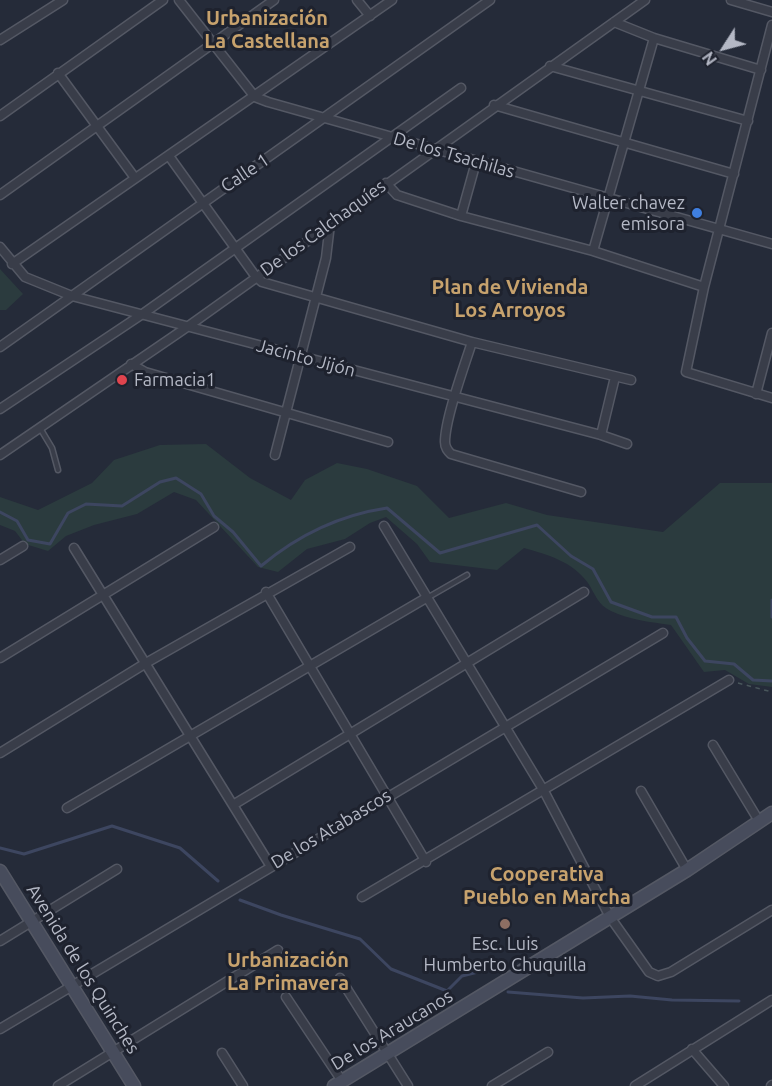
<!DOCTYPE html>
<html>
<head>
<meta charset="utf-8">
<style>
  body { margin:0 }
  #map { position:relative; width:772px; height:1086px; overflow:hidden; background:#252b39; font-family:Ubuntu,sans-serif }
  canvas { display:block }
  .north { position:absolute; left:694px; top:18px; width:60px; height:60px; -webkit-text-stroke:4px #1e222e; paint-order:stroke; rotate:234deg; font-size:16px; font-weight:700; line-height:24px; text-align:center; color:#b4b8c5 }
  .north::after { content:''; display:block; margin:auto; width:21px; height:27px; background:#b4b8c5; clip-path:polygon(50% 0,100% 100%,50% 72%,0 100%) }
</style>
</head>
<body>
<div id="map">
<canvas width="772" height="1086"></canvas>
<div class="north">N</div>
</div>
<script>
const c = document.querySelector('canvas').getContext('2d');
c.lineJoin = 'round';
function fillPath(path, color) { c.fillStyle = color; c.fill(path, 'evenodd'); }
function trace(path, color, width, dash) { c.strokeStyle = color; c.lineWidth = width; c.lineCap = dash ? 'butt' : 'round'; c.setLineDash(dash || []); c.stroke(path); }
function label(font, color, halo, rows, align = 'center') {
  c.font = font + ' Ubuntu,sans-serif'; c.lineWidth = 6; c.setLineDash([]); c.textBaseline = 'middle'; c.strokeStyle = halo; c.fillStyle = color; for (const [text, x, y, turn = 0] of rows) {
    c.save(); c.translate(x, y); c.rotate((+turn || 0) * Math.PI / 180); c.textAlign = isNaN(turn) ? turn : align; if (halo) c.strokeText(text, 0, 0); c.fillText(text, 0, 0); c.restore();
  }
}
fillPath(new Path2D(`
  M0 269 23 294 6 310H0Z
  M206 444 250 478 291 500 305 480 337 463 367 469 417 486 449 518 506 503 547 515 663 532 720 483H772V687L749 684 725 670 704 672 671 625C651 622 629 620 611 611 598 605 595 594 588 583 572 561 548 555 524 548L497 570 430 562 417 544 386 517 370 523 345 539 307 549 278 572 258 567 196 500 174 492 137 514 94 525 66 536 48 551 25 544 15 531 0 525V497L38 510 92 483 114 460 160 445Z`), '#2b3b3e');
trace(new Path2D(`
  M0 512 17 521 28 540 50 544 68 513 86 504 122 506 160 482 176 478 201 494 214 516 233 532 261 566C298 535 340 515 387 508L440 553 537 525 571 556 593 569 611 602 652 617H676L687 638 705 661 734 664 753 680 772 681
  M772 600V617
  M0 848 24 854 112 826 180 848 218 881
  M240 900 281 915 360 939 391 969 447 991 462 976 486 970
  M508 992 583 998 630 996 672 1000 739 1001`), '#3d4660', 3);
const lane = new Path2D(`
  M40 428 52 448 58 470
  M427 598 467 575`);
const street = new Path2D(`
  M179 0 255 97 268 102 772 244
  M357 0 370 16
  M731 0 772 12
  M614 22 654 38 761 70
  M772 25 704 287 686 372 772 398
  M0 40 63 0
  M550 66 748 121
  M58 73 135 178
  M494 105 734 174
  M0 116 163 0
  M169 156 256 277 262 282 472 342 631 380
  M386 183 397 195 461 216 593 251 704 287
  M0 195 274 0
  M461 216 476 162
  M0 247 25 277 72 296 601 435 627 444
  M593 251 654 38
  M12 264 392 0
  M472 342C464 367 445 419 445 442 445 448 448 451 451 454L581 492
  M0 347 490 0
  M131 364 145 372 388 442
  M756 394 772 333
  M0 409 144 313 461 88
  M601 435 615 377
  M0 455 190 325 645 0
  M275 455 326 258 330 224
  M384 526 544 791 610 917 649 972 658 976 671 972 772 910
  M74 548 270 865
  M0 560 23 546
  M266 592 426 862
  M0 658 214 527
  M713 745 759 821
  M0 753 146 663 350 547
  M641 791 687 870
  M233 805 584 592
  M67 808 426 598
  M362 897 729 680
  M0 941 117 869
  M340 978 408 1086
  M286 997 342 1081
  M0 1029 663 633
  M692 1049 724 1086
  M222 1053 243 1086
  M58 1086 278 950
  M492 1086 548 1052
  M635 1086 772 1000
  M771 1086 772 1085`);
const secondary = new Path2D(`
  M0 871 134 1086
  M334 1086 687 870 772 813`);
trace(lane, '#545864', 7);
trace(street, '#545864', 11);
trace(secondary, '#545864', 15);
trace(new Path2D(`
  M738 683 772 692`), '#49565b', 1.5, [4.5, 4.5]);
trace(lane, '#393d49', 4);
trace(street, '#393d49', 8);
trace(secondary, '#474c5c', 12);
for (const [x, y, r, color] of [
  [697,213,6,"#3f7fe0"],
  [122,380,6,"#e0444e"],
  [505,924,6,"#8d6e63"]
]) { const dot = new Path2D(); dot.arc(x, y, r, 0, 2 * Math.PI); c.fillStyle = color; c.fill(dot); trace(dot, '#1e222e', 2); }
label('18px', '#b4b8c5', '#1e222e', [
  ["De los Tsachilas",454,155,16],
  ["Calle 1",245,173,-34],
  ["De los Calchaquíes",323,228,-36],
  ["Jacinto Jijón",306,358,15],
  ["De los Atabascos",331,829,-31],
  ["Avenida de los Quinches",83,969,58],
  ["De los Araucanos",392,1030,-31]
]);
label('18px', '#b4b8c5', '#1e222e', [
  ["Walter chavez",685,203],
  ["emisora",685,224],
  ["Farmacia1",134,380,"left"],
  ["Esc. Luis",505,944,"center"],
  ["Humberto Chuquilla",505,965,"center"]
], 'right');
label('bold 20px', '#c7a26d', '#1e222e', [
  ["Urbanización",267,18],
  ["La Castellana",267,41],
  ["Plan de Vivienda",510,287],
  ["Los Arroyos",510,310],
  ["Cooperativa",547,874],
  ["Pueblo en Marcha",547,897],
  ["Urbanización",288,960],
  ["La Primavera",288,983]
]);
</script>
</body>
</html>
